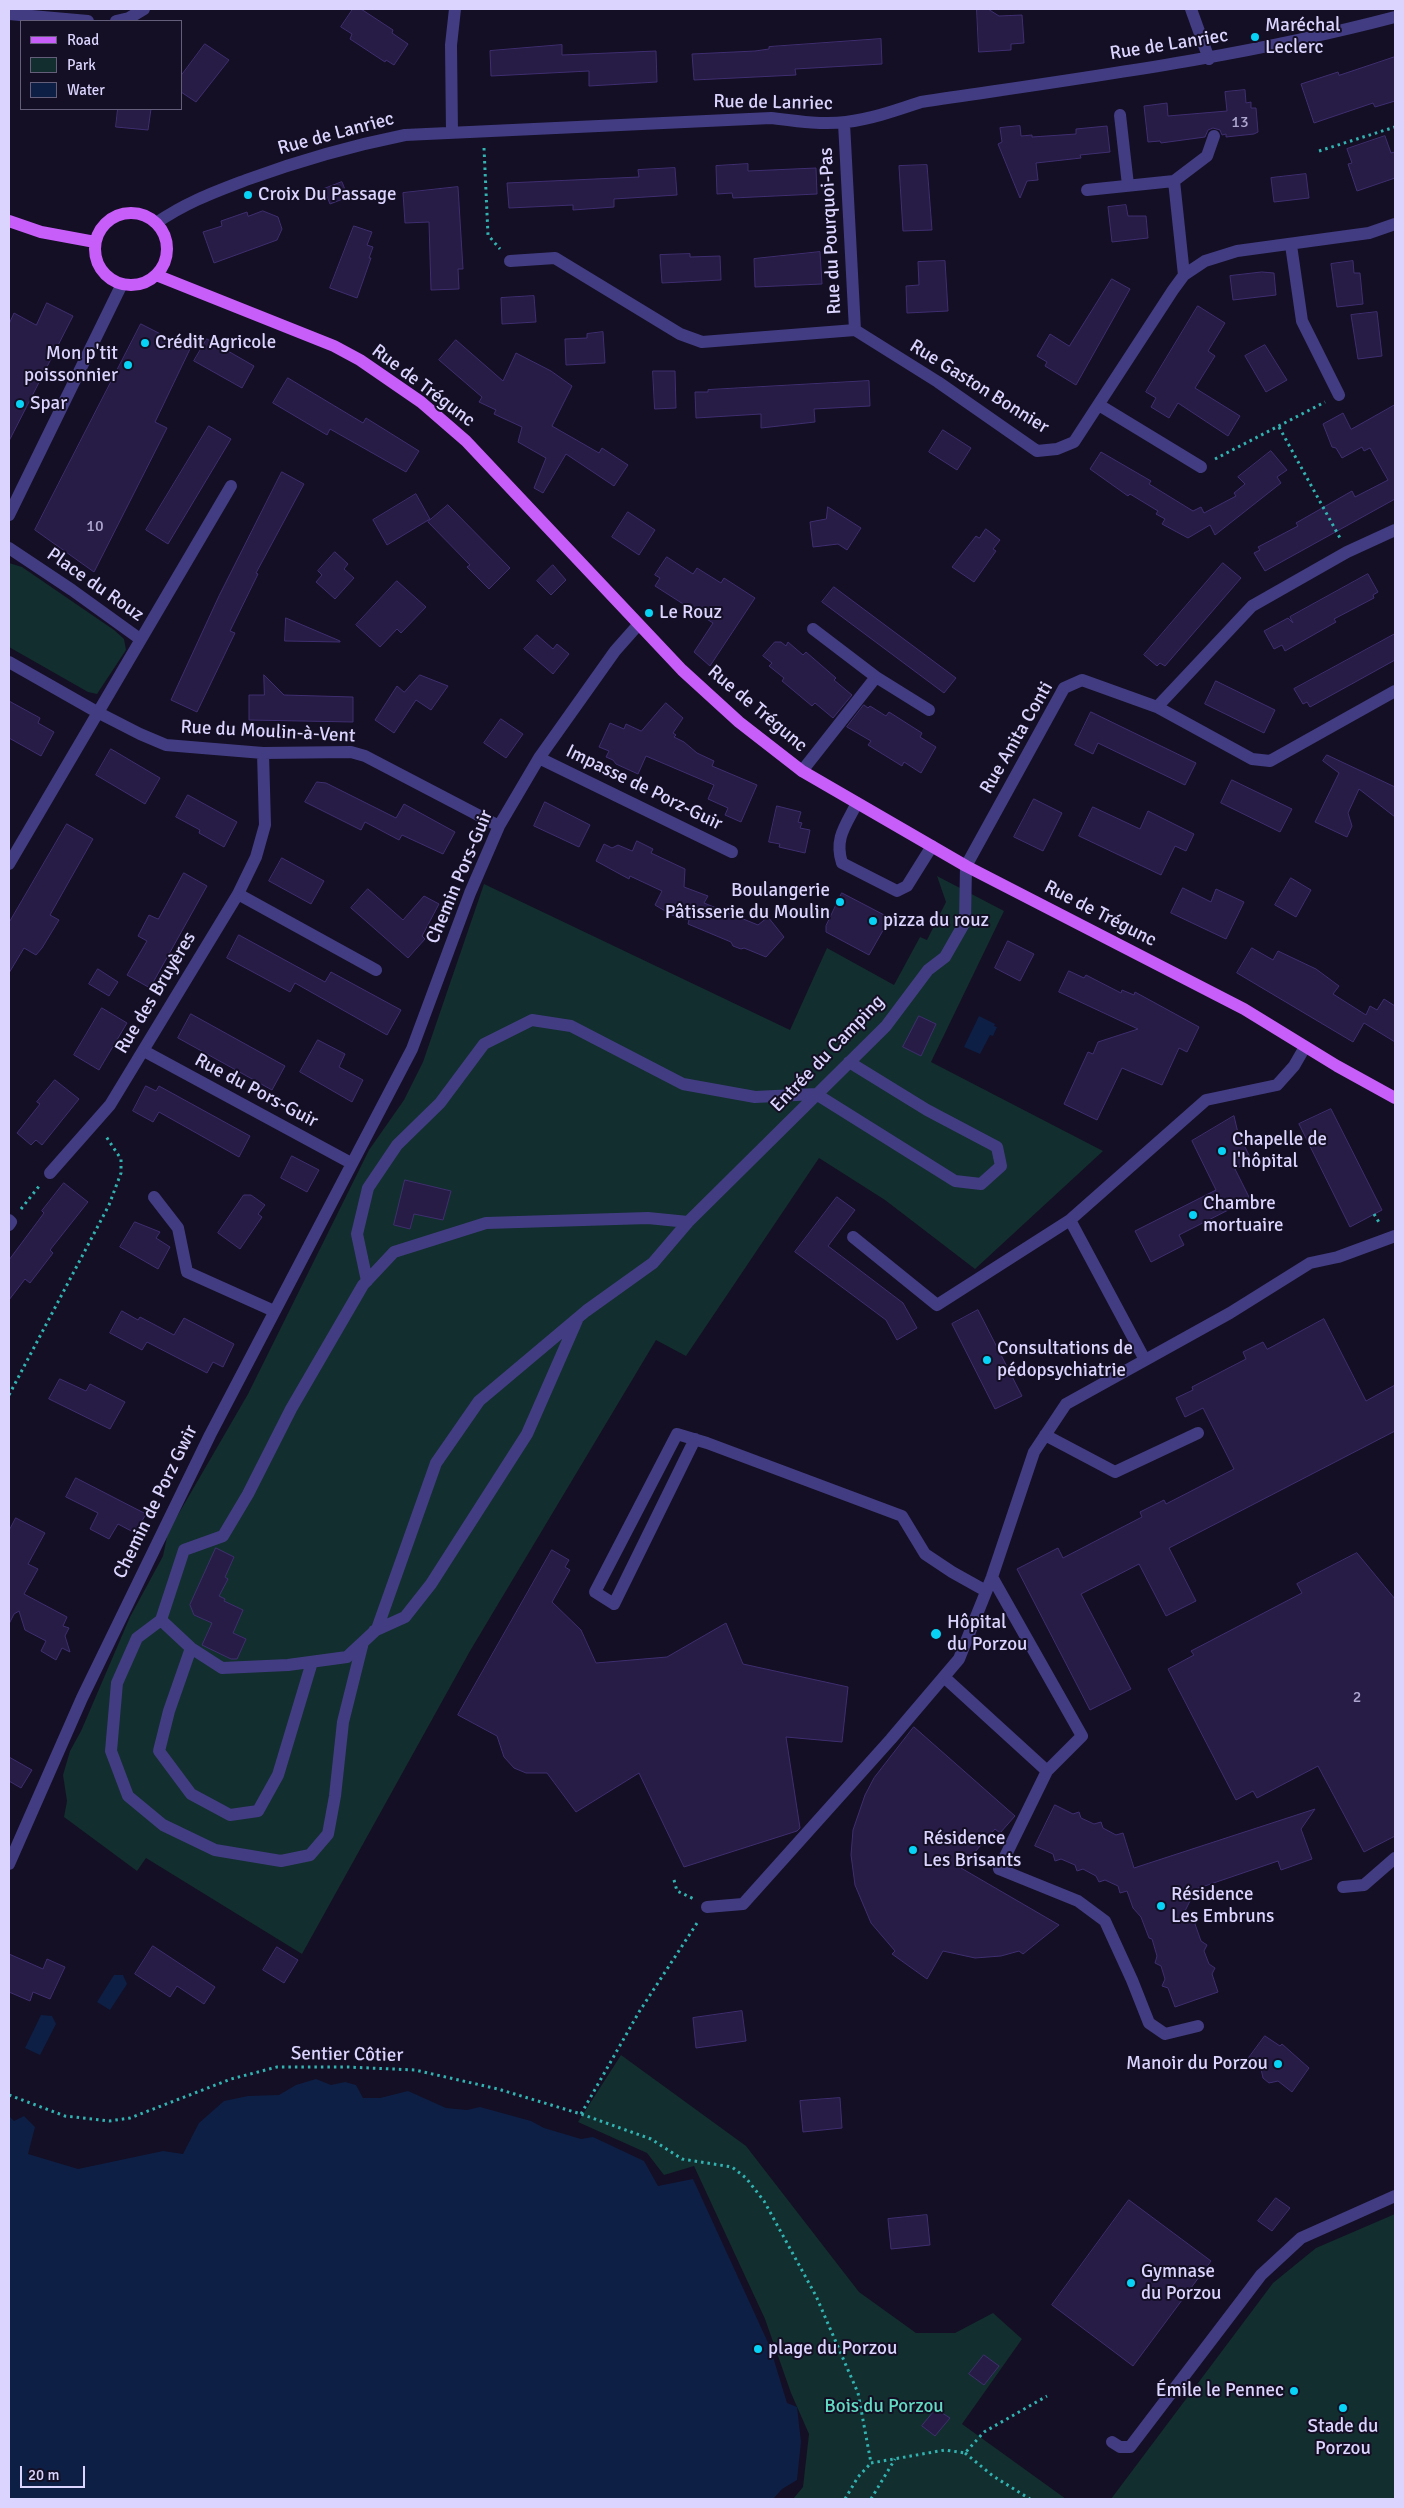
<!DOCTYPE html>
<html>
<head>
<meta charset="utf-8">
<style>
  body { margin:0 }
  #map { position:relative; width:1404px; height:2508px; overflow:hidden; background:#140f24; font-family:Signika,sans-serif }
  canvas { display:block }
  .frame { position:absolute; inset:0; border:10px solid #dbd4fe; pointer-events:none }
  .legend { position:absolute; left:20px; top:20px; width:162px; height:90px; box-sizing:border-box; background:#140f24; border:1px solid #645e7b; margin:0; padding:6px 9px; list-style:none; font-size:15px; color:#dbd4fe }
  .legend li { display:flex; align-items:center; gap:10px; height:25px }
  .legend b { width:25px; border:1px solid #645e7b }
  .scale { position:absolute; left:20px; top:2466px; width:65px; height:22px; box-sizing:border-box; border:2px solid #dbd4fe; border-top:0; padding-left:6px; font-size:15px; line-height:18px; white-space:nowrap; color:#dbd4fe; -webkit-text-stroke:4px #140f24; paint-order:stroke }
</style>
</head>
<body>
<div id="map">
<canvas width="1404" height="2508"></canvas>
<div class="frame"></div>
<ul class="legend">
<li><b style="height:6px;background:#c85efa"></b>Road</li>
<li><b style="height:14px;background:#122e2e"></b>Park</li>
<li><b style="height:14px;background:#0d1f45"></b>Water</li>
</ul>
<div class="scale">20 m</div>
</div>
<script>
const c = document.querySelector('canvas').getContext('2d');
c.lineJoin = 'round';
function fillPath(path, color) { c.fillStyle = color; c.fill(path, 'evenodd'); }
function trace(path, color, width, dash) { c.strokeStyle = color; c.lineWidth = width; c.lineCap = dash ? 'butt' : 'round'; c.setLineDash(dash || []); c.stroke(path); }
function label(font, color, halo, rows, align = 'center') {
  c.font = font + ' Signika,sans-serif'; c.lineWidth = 4; c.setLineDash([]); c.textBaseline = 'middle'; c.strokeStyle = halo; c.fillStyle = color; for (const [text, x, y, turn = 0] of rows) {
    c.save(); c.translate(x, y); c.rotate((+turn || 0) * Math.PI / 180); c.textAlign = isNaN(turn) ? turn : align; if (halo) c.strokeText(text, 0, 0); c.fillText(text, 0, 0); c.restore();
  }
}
fillPath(new Path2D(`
  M9 563 22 567 114 630 124 639 126 650 97 694 88 692 9 647Z
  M937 876 1004 911 931 1062 1103 1151 975 1269 885 1200 819 1158 686 1356 656 1340 470 1651 302 1954 146 1858 137 1871 64 1817 67 1801 63 1775 70 1751 81 1731 130 1617 163 1556 168 1532 248 1394 369 1150 404 1100 423 1062 484 884 790 1030 827 948 894 985 920 937 927 940 946 902Z
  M621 2055 746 2146 859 2292 916 2333H955L993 2313 1022 2339 962 2424 1066 2499H793L803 2487 809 2434 791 2393 765 2319 694 2166 664 2175 647 2153 578 2122Z
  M1395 2214V2499H1111L1273 2283 1316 2248Z`), '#122e2e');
fillPath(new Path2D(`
  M979 1016 995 1024 994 1026 997 1027 993 1036 990 1035 980 1054 964 1047Z
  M114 1975H123L127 1984 110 2010 97 2002Z
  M41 2015 52 2016 56 2024 40 2055 25 2048Z
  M316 2079 331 2085 345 2082 356 2085 363 2098H380L408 2091 446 2108 467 2110 480 2107 531 2121 544 2128 581 2139 593 2137 644 2161 658 2186 693 2179 770 2347 787 2403 797 2407 801 2442 797 2480 782 2489 773 2499H9V2116L14 2121 24 2116 35 2127 28 2154 78 2169 163 2151 183 2154 199 2123 224 2101 248 2096 279 2095 296 2085Z`), '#0d1f45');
const building = new Path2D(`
  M353 9H361L393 30 392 33 408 44 394 65 386 60 385 62 350 39 352 34 341 27Z
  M977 9H988L999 16 1022 15 1024 43 1011 44V50L979 52Z
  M881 39 882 64 795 69 796 75 694 80 692 54 755 51 769 49V47Z
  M205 44 229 60 196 102 181 92V76Z
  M562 45V55L656 51 657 82 589 86V71L491 76 490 51Z
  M1395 57V101L1375 107 1373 103 1314 123 1301 84 1338 72 1339 75Z
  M1245 90 1246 103 1251 102V108H1256L1258 132 1254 134 1226 137V134L1222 135 1220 130 1213 128 1208 130 1205 137 1161 143 1160 141 1148 142 1144 106 1167 103 1168 116 1227 111 1225 92Z
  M118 109H151L148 130 116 127Z
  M1020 126 1021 136 1032 135V137L1076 134V129L1107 126 1110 152 1080 155 1081 158 1036 163 1038 180 1027 181 1020 198 998 144 1002 142 1000 128Z
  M1385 136 1391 153 1395 152V178L1357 191 1348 164 1352 163 1347 149Z
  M748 164V171L816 168 817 194 733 198 732 193 717 194 716 166Z
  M927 165 932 230 903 231 899 166Z
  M675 168 677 195 614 199V207L573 210V205L509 208 507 183 639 177 638 170Z
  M1306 174 1309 198 1274 202 1271 178Z
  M342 182 348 197 330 204 324 189Z
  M458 187 463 269H458L459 289 431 290 429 222 405 223 403 193Z
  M1126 205 1128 216H1146L1148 238 1112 242 1108 207Z
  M263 211 278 217 282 229 277 240 214 263 203 232 222 226 221 221 247 212 248 216Z
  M354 226 372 232 367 245 373 247 369 258H371L357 298 330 288Z
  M820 252 822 284 755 287 754 259Z
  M690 254V257L720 256 721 280 662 283 660 255Z
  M945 261 948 311 907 313 906 286 919 285 918 262Z
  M1353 261 1354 273H1360L1363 304 1337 307 1331 264Z
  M1262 272 1274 273 1276 295 1233 300 1230 276Z
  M1112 279 1130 289 1076 385 1045 366 1047 362 1037 356 1050 334 1069 346Z
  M534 296 536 322 502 324 501 298Z
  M47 303 73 316 9 441V324L14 313 36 325Z
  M1198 306 1225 323 1208 351 1215 356 1195 388 1240 416 1228 436 1178 403 1169 418 1151 407 1156 398 1146 392Z
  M1377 312 1382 356 1358 359 1351 315Z
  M141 324 190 349 155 422 167 428 94 572 35 530Z
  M603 332 605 363 566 365 565 339 587 338V334Z
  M207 339 254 366 242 388 194 361Z
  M456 340 503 381 516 353 551 371 572 386 552 426 599 453 602 448 628 465 614 486 566 454 543 493 534 488 546 458 518 442 522 427 494 414 496 410 479 402 482 397 439 360Z
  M1265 345 1287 380 1266 392 1245 356Z
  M653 371H675L676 408 655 409Z
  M288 378 363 423 366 418 419 451 406 472 330 429 327 435 273 403Z
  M869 381 870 406 814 409 815 422 761 428V414L696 418 695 392H708V390Z
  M1395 405V499L1265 571 1254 553 1260 550 1258 547 1298 526 1296 523 1352 491 1355 497 1388 480 1370 448 1364 451 1362 447 1342 458 1336 448 1332 447 1323 424 1343 413 1351 429Z
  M209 426 231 439 168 544 146 530Z
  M943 430 971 448 957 470 929 452Z
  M1271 451 1287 470 1277 477 1281 483 1215 535 1210 525 1188 538 1162 524 1165 519 1156 514 1158 511 1130 494 1128 496 1090 469 1101 452 1151 481 1149 484 1193 511 1201 507 1204 513 1236 496 1234 493 1245 484 1238 477Z
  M282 472 304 484 256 573 258 574 230 631 235 633 197 712 171 700 219 596Z
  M416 494 430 519 387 545 373 520Z
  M448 505 510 568 489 589 467 567 470 565 428 522Z
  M828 507 861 528 847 550 838 544 813 547 810 522 826 519Z
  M628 512 655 530 639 555 612 537Z
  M986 529 1000 540 993 549 996 551 974 582 952 567 976 536 979 538Z
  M335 552 348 564 344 569 354 578 335 599 316 582 322 575 318 571Z
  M667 557 693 574 697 568 721 583 724 578 755 598 710 666 694 652 713 623 655 586 660 578 655 575Z
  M1223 563 1241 578 1165 666 1160 663 1157 666 1144 655Z
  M553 565 566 580 551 595 537 581Z
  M1368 574 1378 592 1373 595 1374 598 1334 619 1336 622 1285 651 1282 645 1274 649 1264 631 1288 618 1293 623 1290 617Z
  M397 581 426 607 401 633 397 629 380 647 356 625Z
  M834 587 956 678 944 693 822 602Z
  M286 618 340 641V642L285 641Z
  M1395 634V660L1310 707 1307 702 1303 704 1294 689Z
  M537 635 553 649 557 644 569 654 553 674 524 649Z
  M775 642H781L786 646 788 642 803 655 806 652 836 678 834 680 852 695 833 718 815 703 812 706 782 681 784 678 769 666 772 663 763 656Z
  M264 675 284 695 353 697V722L249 720V695H264Z
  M420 675 448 686 431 710 416 700 394 733 375 720 397 686 404 692Z
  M1216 681 1275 710 1264 733 1205 704Z
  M9 701 40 718 38 723 54 732 41 756 9 738Z
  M666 703 683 718 673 733 676 735 674 737 684 742 697 753 714 761 712 766 757 785 741 822 725 815 728 808 708 799 714 785 646 756 638 774 616 764 613 760 606 757 609 751 599 747 610 723 624 729 626 724 641 731Z
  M864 705 868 708 870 706 886 716 889 712 922 733 920 737 936 747 921 773 904 762 902 766 868 745 871 741 847 727Z
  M1091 712 1196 763 1185 785 1098 743 1093 754 1075 745Z
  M501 719 523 734 506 758 484 743Z
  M111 749 160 778 145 804 96 775Z
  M1327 755 1395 787V817L1359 789 1348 813 1352 826 1347 837 1315 822 1339 773 1323 761Z
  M1232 780 1292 809 1280 832 1221 803Z
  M317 782 326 783 396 818 404 804 455 832 443 854 402 835 399 840 365 822 361 830 305 802Z
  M188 795 237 822 224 847 199 833 200 830 176 817Z
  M1034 799 1062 813 1043 851 1014 837Z
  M545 802 590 825 579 847 534 826Z
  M777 806 801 812 798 822 802 823 800 828 810 830 805 853 779 847 780 844 769 842Z
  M1093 807 1140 829 1148 811 1194 834 1186 851 1175 846 1161 875 1079 836Z
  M67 824 93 839 50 915 59 920 42 948 36 955 24 948 9 973V923Z
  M637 841 653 849 651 853 685 869 684 887 708 896 704 903 758 925 768 917 784 937 766 957 744 948 741 949 733 946 731 942 688 924 689 920 672 915 655 905 662 891 630 876 629 879 596 861 604 844 612 848 618 845 632 851Z
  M282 858 324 881 311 904 269 881Z
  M184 873 207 886 150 988 127 975 147 941 138 936 149 915 158 919Z
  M1291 878 1311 890 1296 917 1275 905Z
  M1183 888 1211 902 1216 889 1244 902 1226 939 1171 913Z
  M368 889 403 920 424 896 439 904 422 936 425 939 408 958 351 908Z
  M842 893 890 918 869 955 826 932V926Z
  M239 935 325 982 331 972 401 1010 387 1035 295 983 290 992 227 958Z
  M1008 941 1034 954 1020 981 995 968Z
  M1252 948 1273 960 1278 951 1316 969 1339 986 1333 994 1366 1015 1370 1006 1377 1010 1384 999 1395 1006V1042L1364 1023 1353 1042 1237 973Z
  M98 969 118 982 109 996 89 984Z
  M1069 971 1084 978 1086 975 1121 993 1122 990 1134 995 1135 992 1199 1027 1187 1052 1179 1048 1162 1085 1122 1068 1097 1120 1064 1104 1088 1052 1093 1054 1098 1042 1138 1029 1059 992Z
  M102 1008 127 1023 99 1070 74 1055Z
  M191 1014 285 1066 272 1090 178 1038Z
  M919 1016 936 1024 921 1056 903 1047Z
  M318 1040 345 1054 339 1067 363 1080 352 1102 300 1072Z
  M55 1080 79 1099 42 1145 36 1140 31 1145 17 1133 40 1104 37 1102Z
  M146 1086 156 1091 159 1086 250 1136 239 1157 159 1112 153 1122 133 1111Z
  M1331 1109 1382 1210 1350 1227 1299 1124Z
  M1234 1116 1238 1133 1252 1161 1235 1169 1250 1199 1179 1235 1184 1245 1151 1262 1135 1231 1216 1190 1192 1141Z
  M292 1156 319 1170 307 1192 281 1178Z
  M405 1180 451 1191 443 1220 414 1214 410 1229 394 1225Z
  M64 1183 88 1202 50 1250 53 1253 30 1283 25 1279 9 1300V1260L44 1213 42 1211Z
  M244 1195H251L265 1205 258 1214 262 1217 240 1249 218 1233Z
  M837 1197 855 1210 828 1246 903 1303 917 1328 897 1340 886 1320 795 1252Z
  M135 1222 160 1232 156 1238 170 1247 158 1269 120 1247Z
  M978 1310 1022 1396 995 1409 952 1324Z
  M122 1311 138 1320 140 1317 174 1335 184 1318 234 1344 223 1367 213 1362 207 1373 147 1342 142 1350 110 1333Z
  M1324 1319 1366 1401 1395 1385V1431L1169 1548 1196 1601 1166 1616 1139 1564 1081 1594 1131 1689 1090 1710 1017 1569 1058 1548 1063 1558 1142 1517 1140 1512 1164 1500 1166 1504 1234 1469 1203 1408 1185 1417 1176 1398 1193 1390 1192 1387 1246 1359 1243 1352 1263 1342 1267 1349Z
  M60 1379 86 1391 90 1384 125 1402 110 1429 49 1399Z
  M76 1478 146 1514 135 1533 118 1524 109 1539 90 1529 98 1513 66 1497Z
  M16 1518 45 1533 28 1564 38 1569 24 1594 67 1617 63 1626 69 1628 65 1636 70 1652 62 1648 56 1660 41 1651 46 1641 25 1630 19 1611 14 1614 9 1624V1531Z
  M216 1548 234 1557 225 1577 228 1579 219 1596 225 1599 224 1601 243 1610 233 1633 246 1639 237 1659H231L202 1645 212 1623 194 1615 190 1605Z
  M552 1550 569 1560 565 1567 570 1570 552 1602 581 1630 596 1663 667 1657 726 1623 743 1664 848 1687 842 1742 786 1737 800 1828 797 1831 684 1867 639 1773 576 1812 547 1773H526L514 1768 504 1757 497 1736 458 1715Z
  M1357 1553 1395 1599V1836L1364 1852 1318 1766 1257 1798 1253 1791 1236 1800 1168 1669 1194 1655 1191 1651 1302 1593 1297 1584Z
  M914 1727 1015 1816 1000 1833 995 1829 961 1868 1059 1925 1023 1954 1019 1951 1001 1956 975 1958 943 1951 927 1979 892 1954 895 1951 871 1923 855 1885 851 1855 853 1830 865 1795 874 1778Z
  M9 1757 32 1770 21 1788 9 1781Z
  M1055 1805 1073 1814 1079 1812 1081 1818 1094 1824 1101 1822 1103 1828 1116 1835 1123 1833 1134 1868 1315 1809 1301 1829 1312 1859 1281 1870 1278 1861 1196 1889 1185 1911 1198 1918 1195 1924 1201 1941 1207 1945 1204 1951 1209 1964 1215 1968 1212 1974 1218 1992 1175 2007 1168 1988 1162 1986 1165 1979 1161 1966 1155 1963 1157 1956 1152 1939 1149 1938 1141 1917 1133 1908 1127 1891 1120 1893 1118 1886 1105 1880 1099 1882 1096 1876 1083 1869 1077 1871 1075 1865 1061 1859 1055 1861 1053 1854 1035 1846Z
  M153 1946 215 1987 204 2004 177 1986 170 1997 135 1974Z
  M277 1947 298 1960 284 1983 263 1970Z
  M9 1954 43 1969 47 1959 65 1967 50 1999 33 1992 30 2001 9 1992Z
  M742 2011 746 2041 696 2048 693 2018Z
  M1265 2036 1280 2046 1282 2044 1309 2068 1292 2092 1278 2081 1269 2083 1263 2078 1261 2069 1248 2059Z
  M840 2098 842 2128 803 2132 800 2101Z
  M1276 2198 1290 2208 1272 2231 1258 2221Z
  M1129 2200 1211 2261 1133 2366 1052 2305Z
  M927 2215 930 2245 891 2249 888 2219Z
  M984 2355 999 2366 984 2385 969 2374Z
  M936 2409 950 2418 935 2436 922 2426Z`);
fillPath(building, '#261c45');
trace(building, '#3f2e70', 1);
trace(new Path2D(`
  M484 148 488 235 500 249
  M1319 151 1395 127
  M1279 427 1340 538
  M1215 459 1325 402
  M21 1209 40 1185
  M1374 1214 1380 1224
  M9 1395 109 1205 121 1173V1159L105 1135
  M674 1880 677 1891 694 1899
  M9 2095 65 2116 109 2121 130 2118 231 2079 277 2067H347L415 2070 498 2089 581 2114 651 2139 682 2159 732 2167 746 2178 764 2201 816 2296 858 2393 871 2463
  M581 2114 639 2012 699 1920
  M965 2453 993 2476 1030 2499
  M871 2463 945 2450 965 2453 984 2432 1047 2396
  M845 2499 858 2477 871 2463
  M871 2499 895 2459`), '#32b3b2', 3, [2.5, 4]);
trace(new Path2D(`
  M1191 9 1209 59
  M9 14 88 21
  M116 21 129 18 144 9
  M1120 115 1128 185
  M844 123 855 330
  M452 133 451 45 455 9
  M1174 181 1184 275
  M1087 190 1174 181 1207 156 1214 136
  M156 223C187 202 212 193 246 180 298 161 350 146 405 135L771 118C795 121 822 125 846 122 872 119 897 110 921 102 1081 78 1239 58 1395 17
  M1291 245 1302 321 1339 395
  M510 261 555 258 680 334 702 342 855 330
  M855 330 938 382 1037 451 1057 449 1074 442 1173 290 1184 275 1205 261 1237 251 1369 233 1395 224
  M1099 405 1201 467
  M9 515 122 284
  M9 548 72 590 140 639
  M9 662 97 712 140 734 166 745 263 753 351 752 365 756 499 826
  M876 677 929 710
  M1157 707 1252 606 1347 552 1395 530
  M539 758 732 852
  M802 771 876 677 813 629
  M857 803C846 825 834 838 842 863L897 891 907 886 932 846
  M9 864 231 486
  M238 894 376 970
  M144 1051 351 1163
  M50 1173 110 1105 238 894 256 857 265 825 263 753
  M154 1197 178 1228 187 1272 274 1311
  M9 1220 11 1222 9 1225
  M1070 1220 1145 1360
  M688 1222 648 1218 486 1223 394 1252 363 1285 291 1409 248 1494 223 1536 184 1550 161 1620 191 1648 222 1668 288 1665 347 1657 377 1629 436 1463 479 1401 586 1311 653 1263 688 1222 886 1026 928 970 945 957 965 922 966 866 1064 688 1082 680 1157 707 1252 759 1270 761 1395 691
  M853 1237 937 1305 1070 1220 1206 1100 1277 1085 1294 1066 1305 1047
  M367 1281 357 1234 368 1188 397 1145 440 1103 484 1044 532 1020 571 1026 683 1084 755 1097 816 1094 955 1181 981 1184 1001 1166 997 1147 927 1110 849 1062
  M1045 1435 1115 1472 1198 1433
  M695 1439 614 1604 595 1592 677 1434 707 1443 902 1516 925 1554 952 1572 986 1591
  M992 1577 1082 1736 1047 1771 999 1869 1078 1901 1105 1921 1132 1980 1149 2023 1165 2034 1198 2026
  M161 1620 137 1638 117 1683 111 1751 128 1796 163 1825 215 1850 281 1861 310 1855 328 1834 335 1796 343 1722 363 1642
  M374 1631 405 1617 431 1584 527 1434 577 1320
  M191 1648 169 1711 159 1751 191 1794 230 1815 258 1811 278 1775 312 1662
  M944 1677 1047 1771
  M9 1864 82 1698 210 1435 412 1049 470 893 499 826 539 758 615 651 638 625
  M1343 1887 1364 1885 1395 1858
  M707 1907 743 1904 891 1739 959 1659 992 1577 1034 1452 1066 1404 1230 1313 1310 1263 1338 1257 1395 1236
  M1112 2442 1120 2447H1130L1261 2275 1301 2238 1395 2196`), '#423c82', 12);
trace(new Path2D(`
  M95 249a36 36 0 1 1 72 0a36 36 0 1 1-72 0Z
  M9 221 41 232 95 242
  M156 275 334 346 360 360 421 402 466 441 682 670 739 722 802 771 966 866 1244 1009 1337 1066 1395 1098`), '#c85efa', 12);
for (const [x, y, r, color] of [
  [1255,37,5,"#07d3f6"],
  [248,195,5,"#07d3f6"],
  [145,343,5,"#07d3f6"],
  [128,365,5,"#07d3f6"],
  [20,404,5,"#07d3f6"],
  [649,613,5,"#07d3f6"],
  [840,902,5,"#07d3f6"],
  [873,921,5,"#07d3f6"],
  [1222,1151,5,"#07d3f6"],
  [1193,1215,5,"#07d3f6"],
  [987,1360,5,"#07d3f6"],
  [936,1634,6,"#07d3f6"],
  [913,1850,5,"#07d3f6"],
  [1161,1906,5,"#07d3f6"],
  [1278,2064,5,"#07d3f6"],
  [1131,2283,5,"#07d3f6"],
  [758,2349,5,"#07d3f6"],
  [1294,2391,5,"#07d3f6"],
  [1343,2408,5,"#07d3f6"]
]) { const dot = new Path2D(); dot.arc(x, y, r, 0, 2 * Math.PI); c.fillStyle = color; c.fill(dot); trace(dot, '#140f24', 2); }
label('16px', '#aea6d0', null, [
  ["13",1240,123],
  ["10",95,527],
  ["2",1357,1698]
]);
label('19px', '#dbd4fe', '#140f24', [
  ["Maréchal",1265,26],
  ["Leclerc",1265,48],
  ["Croix Du Passage",258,195],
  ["Crédit Agricole",155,343],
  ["Mon p'tit",118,354,"right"],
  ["poissonnier",118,376,"right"],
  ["Spar",30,404],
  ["Le Rouz",659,613],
  ["Boulangerie",830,891,"right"],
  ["Pâtisserie du Moulin",830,913,"right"],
  ["pizza du rouz",883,921],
  ["Chapelle de",1232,1140],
  ["l'hôpital",1232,1162],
  ["Chambre",1203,1204],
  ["mortuaire",1203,1226],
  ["Consultations de",997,1349],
  ["pédopsychiatrie",997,1371],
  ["Hôpital",947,1623],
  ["du Porzou",947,1645],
  ["Résidence",923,1839],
  ["Les Brisants",923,1861],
  ["Résidence",1171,1895],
  ["Les Embruns",1171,1917],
  ["Manoir du Porzou",1268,2064,"right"],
  ["Gymnase",1141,2272],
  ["du Porzou",1141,2294],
  ["plage du Porzou",768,2349],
  ["Émile le Pennec",1284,2391,"right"],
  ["Stade du",1343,2427,"center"],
  ["Porzou",1343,2449,"center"]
], 'left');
label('19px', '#dbd4fe', '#140f24', [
  ["Rue de Lanriec",1169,45,-9],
  ["Rue de Lanriec",773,103,1],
  ["Rue de Lanriec",336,134,-15],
  ["Rue du Pourquoi-Pas",831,231,-93],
  ["Rue de Trégunc",423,386,37],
  ["Rue Gaston Bonnier",979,387,32],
  ["Place du Rouz",95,585,35],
  ["Rue de Trégunc",757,709,40],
  ["Rue du Moulin-à-Vent",268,732,3],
  ["Rue Anita Conti",1017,738,-60],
  ["Impasse de Porz-Guir",644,788,26],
  ["Chemin Pors-Guir",460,877,-67],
  ["Rue de Trégunc",1100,914,27],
  ["Rue des Bruyères",156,993,-59],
  ["Entrée du Camping",828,1054,-46],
  ["Rue du Pors-Guir",256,1091,28],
  ["Chemin de Porz Gwir",156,1502,-64],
  ["Sentier Côtier",347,2055,1]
]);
label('19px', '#61dcc3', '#140f24', [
  ["Bois du Porzou",884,2407]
]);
</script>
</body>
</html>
